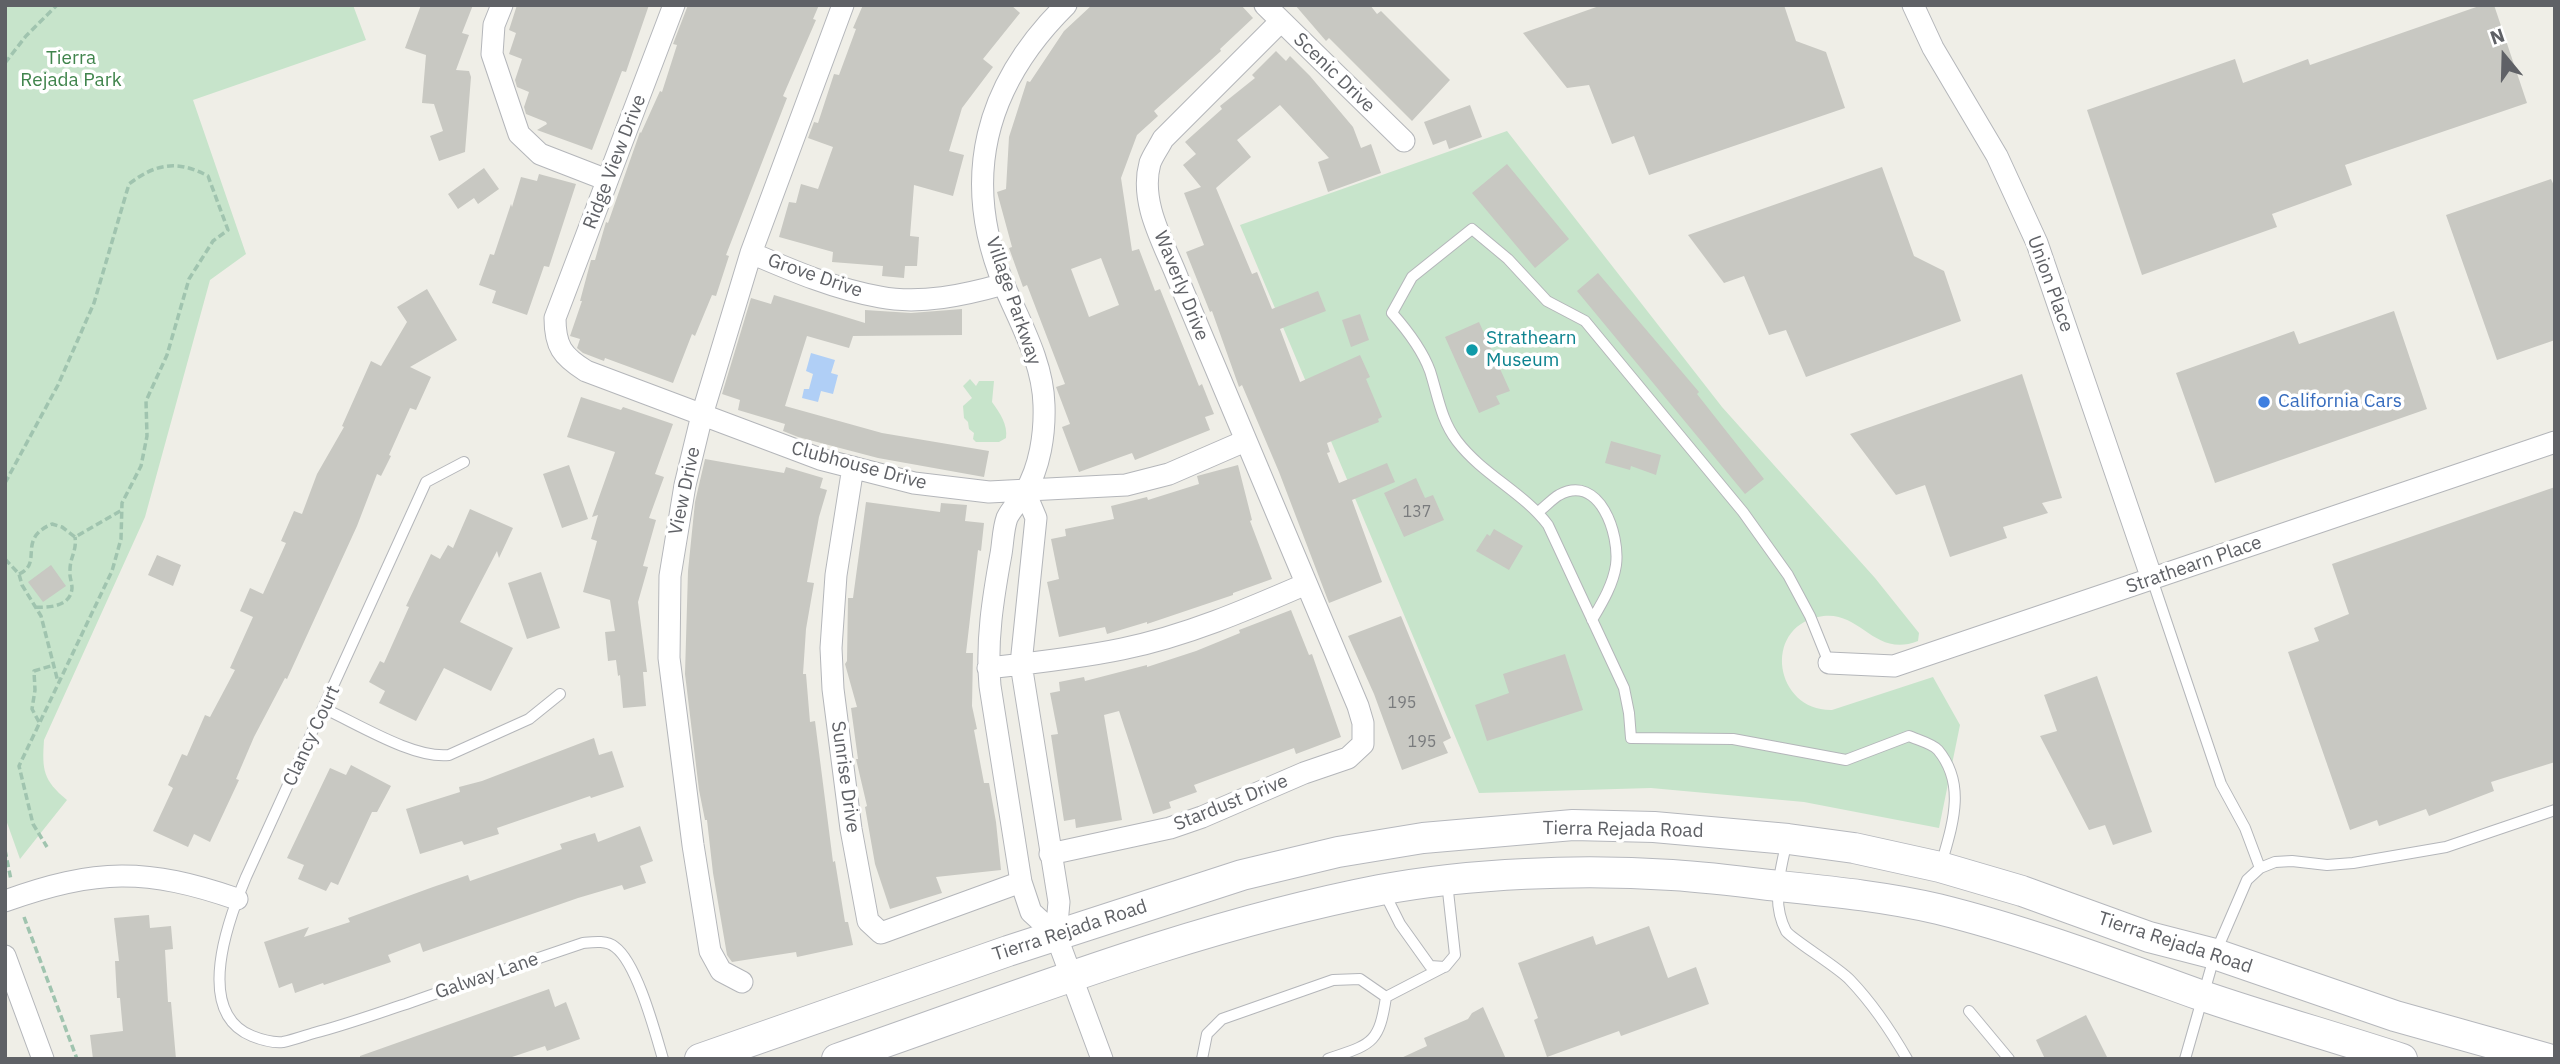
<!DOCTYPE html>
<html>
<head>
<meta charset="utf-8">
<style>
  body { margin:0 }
  #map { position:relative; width:2560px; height:1064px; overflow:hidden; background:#efeee7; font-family:"IBM Plex Sans",sans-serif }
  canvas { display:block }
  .frame { position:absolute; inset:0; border:7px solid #5f6166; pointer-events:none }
  .north { position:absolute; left:2469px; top:21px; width:70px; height:70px; -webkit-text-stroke:5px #fff; paint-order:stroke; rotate:341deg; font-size:19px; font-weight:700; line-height:28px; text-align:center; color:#5f6166 }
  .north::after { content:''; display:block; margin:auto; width:24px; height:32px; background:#5f6166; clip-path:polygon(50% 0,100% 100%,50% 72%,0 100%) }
</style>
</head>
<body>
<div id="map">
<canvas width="2560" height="1064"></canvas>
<div class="frame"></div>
<div class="north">N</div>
</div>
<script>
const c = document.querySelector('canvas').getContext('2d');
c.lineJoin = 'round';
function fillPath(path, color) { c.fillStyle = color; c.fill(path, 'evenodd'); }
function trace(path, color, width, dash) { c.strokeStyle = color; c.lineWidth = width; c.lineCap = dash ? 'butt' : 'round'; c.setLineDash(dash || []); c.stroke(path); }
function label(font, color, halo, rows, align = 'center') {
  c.font = font + ' "IBM Plex Sans",sans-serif'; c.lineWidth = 7; c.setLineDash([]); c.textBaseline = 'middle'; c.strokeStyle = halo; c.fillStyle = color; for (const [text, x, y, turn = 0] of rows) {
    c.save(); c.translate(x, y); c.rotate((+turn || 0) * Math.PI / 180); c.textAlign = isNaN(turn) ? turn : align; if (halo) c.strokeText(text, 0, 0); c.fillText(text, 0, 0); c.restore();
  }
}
fillPath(new Path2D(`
  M5 5H353L366 40 193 100 246 254 210 280 145 517 44 740C42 770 43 780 67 800L20 859 5 817Z
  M1507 131 1722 407 1875 578 1919 633 1918 641C1873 659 1860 607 1818 617 1762 629 1775 711 1832 710L1933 677 1960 725 1939 828 1804 802 1651 788 1479 793 1240 225Z
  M970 379 976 386 979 381H994L992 402C1000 413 1008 425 1006 438L999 442H976L973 439 974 433 969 429 968 422 964 418 963 406 972 398 963 386Z`), '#c7e4cb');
fillPath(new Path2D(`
  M811 353 835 360 831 373 838 375 833 394 821 391 818 402 802 398 804 389H809L813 374 806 371Z`), '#b0cff6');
fillPath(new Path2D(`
  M421 5H473L462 33 469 35 456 70 469 71 471 77 465 152 439 161 430 136 443 131 434 104 422 103 426 55 405 48Z
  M517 5H649L626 72 622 71 592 150 537 130 547 124 546 122 526 114 524 107 529 92 517 87 515 80 522 59 509 54 516 33 509 30Z
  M688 5H819L813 19 816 20 783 96 787 98 726 255 729 256 716 296 712 295 695 336 692 334 673 383 605 358 604 361 583 353 577 348 580 339 570 336 582 301H580L591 260H595L606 222 608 223 640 132 641 133 660 91 662 92 677 45 673 44Z
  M863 5H1011L1020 13 983 59 993 67 962 108 949 151 964 155 953 196 914 185 910 236 919 237 917 266H905L904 278 882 276 883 266 832 262 833 252 779 237 789 202 796 203 801 184 818 189 833 147 808 138 814 122 818 123 834 74 839 75 856 29 853 28Z
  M1092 5H1241L1253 18 1220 49 1221 51 1154 111 1158 116 1137 135 1121 178 1132 251 1139 249 1155 291 1160 289 1199 386 1202 384 1214 414 1205 417 1210 430 1135 460 1132 453 1079 472 1062 427 1070 424 1056 387 1065 384 1027 285 1023 287 1009 248 1012 247 997 192 1006 189 1009 137 1027 81 1030 82 1064 31ZM1101 258 1119 305 1089 317 1071 269Z
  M1295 5H1370L1377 14 1381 11 1450 80 1412 121 1329 38 1326 41Z
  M1602 5H1784L1796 41 1826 52 1845 108 1649 175 1634 136 1612 144 1589 85 1567 88 1523 33Z
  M2482 5H2494L2527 103 2345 165 2352 185 2272 214 2277 227 2142 275 2087 110 2235 59 2243 83 2308 59 2310 65Z
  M1276 51 1286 61 1290 56 1310 76 1353 127 1361 148 1371 144 1381 173 1328 192 1318 162 1329 158 1280 105 1237 140 1251 157 1216 188 1252 274 1257 272 1272 309 1318 291 1326 311 1280 329 1300 382 1360 355 1370 377 1366 379 1382 417 1378 419 1379 422 1327 443 1330 452 1327 453 1339 483 1387 463 1395 482 1352 500 1382 582 1329 603 1279 472 1242 385 1239 387 1212 311 1210 312 1186 252 1204 245 1184 193 1201 187 1183 165 1196 154 1185 142 1222 109 1220 106 1255 78 1252 75Z
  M1470 105 1482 137 1449 149 1446 140 1433 145 1424 122Z
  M1507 164 1569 239 1535 268 1472 193Z
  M1882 167 1914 256 1944 271 1961 321 1806 377 1786 330 1769 335 1744 276 1724 283 1688 235Z
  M484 168 499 189 478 204 474 198 458 209 448 194Z
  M539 174 576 184 549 267 544 266 527 315 492 303 496 291 479 285 490 254 494 255 511 204 512 207 521 177 537 181Z
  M2551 179 2555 188V340L2497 360 2446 215Z
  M1598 273 1699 392 1697 394 1764 479 1745 494 1577 291Z
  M427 289 457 340 410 367 431 377 416 410 410 408 389 455 391 456 381 476 377 474 357 526 287 679 285 678 254 737 236 779 239 780 210 842 194 834 188 847 153 831 173 788 168 785 182 754 187 756 205 715 210 717 235 670 230 668 253 617 240 611 250 588 263 594 286 543 281 541 294 511 302 514 317 474 344 427 342 426 371 361 381 366 407 322 397 307Z
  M774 295 865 323V310L911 313 962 309V335L853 336 849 348 807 336 785 406 882 433 989 451 984 477 878 458 798 437 783 431 785 424 738 410 740 400 722 394 751 298 771 304Z
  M2394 311 2427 409 2215 483 2176 373 2294 331 2299 344Z
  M1360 314 1369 340 1351 347 1342 320Z
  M1479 322 1510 391 1496 396 1500 404 1479 413 1445 337Z
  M2022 374 2062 498 2042 503 2048 513 2003 527 2007 538 1950 557 1925 485 1896 495 1850 434Z
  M581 397 621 410 623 407 673 424 655 474 664 477 649 518 656 520 643 566 648 567 638 602 647 672H643L646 706 623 708 620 675 618 676 616 660 608 661 605 632 615 631 610 600 583 592 597 541 591 539 598 515 592 517 615 452 567 437Z
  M1611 441 1661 455 1656 475 1631 466 1630 470 1605 463Z
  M705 459 784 473 786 467 823 478 820 488 827 490 819 517 807 582 814 583 806 629 803 674H806L810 722 815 721 833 862 835 861 845 922H848L853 945 797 957 796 952 732 962 727 955 713 873 707 820H705L699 790 685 674 688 571 695 502Z
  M569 465 588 519 562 528 543 474Z
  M1238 465 1252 520 1250 521 1272 579 1233 593V595L1147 624V622L1107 634 1105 627 1059 637 1047 582 1059 579 1051 539 1066 536 1065 529 1114 519 1111 506 1147 497 1148 500 1199 484 1197 476Z
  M1416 478 1425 498 1433 495 1444 520 1404 537 1384 493Z
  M2555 487V762L2491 782 2494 791 2429 816 2426 809 2379 826 2377 820 2350 830 2288 652 2319 641 2314 628 2349 614 2332 564Z
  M866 502 940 512 941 503 967 505 965 521 984 523 981 551 978 550 966 653H973L972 706 977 729 974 730 984 783H989L996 822 1001 870 936 877 942 893 890 909 875 864 865 807 867 806 856 759H858L851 708 857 707 845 664 847 661 848 598H853Z
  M470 509 513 528 499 558 497 551 460 622 513 648 491 691 444 668 416 721 379 703 385 691 369 682 380 661 384 663 409 607 406 606 431 554 440 559 448 545 453 548Z
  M1494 529 1523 546 1509 570 1476 551 1487 534 1490 536Z
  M157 555 181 565 173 586 148 575Z
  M51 565 66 586 43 602 28 582Z
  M541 572 560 628 527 639 508 583Z
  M1291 610 1309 655 1312 654 1341 737 1296 754 1294 748 1194 785 1197 792 1169 802 1171 808 1153 814 1119 711 1104 715 1122 820 1076 828 1075 819 1064 821 1051 735 1058 734 1050 693 1060 691 1059 682 1084 677 1085 681 1147 665V667L1196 651 1240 633 1239 630Z
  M1401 616 1451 738 1443 742 1448 753 1402 770 1374 694 1348 636Z
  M1565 654 1583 710 1487 741 1475 705 1509 693 1503 674Z
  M2097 676 2152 832 2113 845 2105 825 2089 830 2040 736 2057 731 2044 695Z
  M594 738 599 755 612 751 624 787 591 798 590 796 497 828 499 834 464 845 462 841 420 854 406 809 460 792 459 787 482 781Z
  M351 765 391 786 377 812H372L338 885 331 882 326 891 298 879 304 865 287 858 330 768 346 775Z
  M640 826 653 861 640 866 646 883 624 890 622 885 578 898 423 952 420 943 388 955 391 962 324 985 323 983 295 993 292 983 279 988 264 942 309 927 304 937 350 922 348 918 433 887 468 875 470 881 562 849 560 844 595 833 598 842Z
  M149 915 150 928 171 926 173 949 165 950 168 1002H171L176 1059H93L90 1035 123 1031 120 998H117L115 961H119L114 918Z
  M1649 926 1668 978 1696 967 1709 1004 1621 1036 1619 1031 1547 1057 1534 1020 1538 1018 1518 963 1593 936 1596 945Z
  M549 989 555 1007 566 1002 580 1039 547 1051 545 1046 506 1059H360V1056Z
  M1483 1007 1506 1059H1399L1427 1046 1424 1038 1468 1019 1472 1013Z
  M2086 1015 2108 1059H2045L2036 1040Z`), '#c8c8c2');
const lane = new Path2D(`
  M464 462 426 482 246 877C229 918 193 1012 252 1036 262 1040 272 1043 283 1042 293 1040 304 1036 314 1033 345 1025 375 1014 406 1004 465 983 524 963 583 943 593 942 607 940 615 947 637 963 655 1032 663 1059
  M1538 512C1545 507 1552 499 1559 495 1600 473 1620 535 1616 565 1613 585 1602 603 1592 620
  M2152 579 2221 784 2245 828 2260 868
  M1829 663 1810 616 1788 575 1743 512 1585 321 1547 301 1508 259 1472 229 1412 277 1392 313C1407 330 1422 349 1430 371 1438 396 1441 420 1457 441 1483 475 1523 492 1548 525L1624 688 1629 713 1631 738 1733 739 1846 760 1909 736C1918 740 1933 744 1938 750 1967 785 1952 826 1941 865
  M325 709C358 724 414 759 449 755L529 719 560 694
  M1787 841C1780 871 1771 903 1786 931 1791 939 1838 967 1850 980 1872 1003 1891 1031 1907 1059
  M1384 892 1400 924 1430 966 1445 967 1455 955 1447 882
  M1386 997 1442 968
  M1969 1011 2009 1059
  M1202 1059 1207 1034 1222 1019 1333 980 1360 979 1386 997
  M1328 1059C1371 1044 1379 1045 1386 997
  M2185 1059 2215 954 2247 880 2260 868 2275 862 2292 861 2327 865 2353 863 2446 847 2555 810`);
const street = new Path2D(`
  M502 5 494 25 492 54 519 134 540 154 607 180
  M674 5 555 318C555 346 562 356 586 371L820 459 914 483 989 492 1126 485 1169 474 1245 441
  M1265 5 1404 141
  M1913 5 1933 48 1997 156 2037 243 2152 579
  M751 253C793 271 835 289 880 297 920 305 965 295 1004 284
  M853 467 836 575 831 648 833 689 851 829 868 921 881 933 1021 882
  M1025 492 1036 518 1021 664 1059 902 1056 935 1102 1059
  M1829 663 1894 666 2555 442
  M988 668C1033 663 1079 658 1122 649 1186 636 1246 610 1306 584
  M1050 854 1170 828 1202 817 1304 773 1348 758 1363 744V723L1358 706 1178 279C1164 243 1139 203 1150 163 1153 155 1159 147 1163 139L1281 21
  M5 901C96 868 147 868 237 899
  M1056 935 1031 912 1021 882 990 686C986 641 993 598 1001 554 1003 543 1003 529 1007 518 1011 509 1020 501 1025 492 1040 467 1045 434 1044 405 1043 362 1020 323 1004 285 960 178 985 85 1066 5
  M5 956 43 1059
  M742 982 721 971 710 951 693 845 669 658 670 576 685 485 702 415 751 253 843 5`);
const secondary = new Path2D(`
  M700 1059 1008 951 1242 875 1338 852 1423 838 1573 825 1654 827 1788 839 1854 848 1940 867 2022 891 2149 937 2215 954 2395 1016 2548 1059
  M837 1059C1016 997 1194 926 1380 890 1470 873 1581 869 1672 875 1704 877 1737 881 1769 885 1826 891 1882 896 1938 909 2027 931 2114 964 2200 995 2267 1018 2335 1037 2402 1059`);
trace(lane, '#b4b6ba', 12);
trace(street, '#b4b6ba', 23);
trace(secondary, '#b6b8bd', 32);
trace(new Path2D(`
  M5 63 26 36 57 5
  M5 483 58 385 94 303 129 184C156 163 178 160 208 176L228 230 213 241 189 279 167 355 146 401 147 436 141 466 122 503 121 539 112 571 19 766 33 824 47 847
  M5 559 19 574 22 585 41 616 58 682
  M19 574C44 563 16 539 52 524L62 527 75 537 122 510
  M36 607C50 608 71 606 72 588 72 582 69 576 70 570 70 557 77 551 75 537
  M39 722 32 709 35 690 34 671 54 665
  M5 850 11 880
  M24 917 77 1059`), '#a0c4af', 3.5, [7, 3.5]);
trace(lane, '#fff', 10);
trace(street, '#fff', 21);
trace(secondary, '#fff', 30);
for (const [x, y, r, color] of [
  [1472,350,7,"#0f9aa8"],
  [2264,402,7,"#3f7fe0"]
]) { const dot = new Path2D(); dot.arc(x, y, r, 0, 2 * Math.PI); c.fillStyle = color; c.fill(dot); trace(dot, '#fff', 2.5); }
label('16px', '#797b7d', null, [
  ["137",1417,512],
  ["195",1402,703],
  ["195",1422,742]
]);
label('19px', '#40844c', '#fff', [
  ["Tierra",71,59],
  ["Rejada Park",71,81]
]);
label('19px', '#5f6166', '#fff', [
  ["Scenic Drive",1334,73,44],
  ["Ridge View Drive",615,162,-69],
  ["Grove Drive",815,276,19],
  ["Union Place",2050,284,70],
  ["Waverly Drive",1181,286,68],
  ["Village Parkway",1013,301,71],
  ["Clubhouse Drive",859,466,15],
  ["View Drive",685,491,-78],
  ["Strathearn Place",2194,565,-19],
  ["Clancy Court",312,736,-65],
  ["Sunrise Drive",845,777,82],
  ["Stardust Drive",1231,803,-22],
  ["Tierra Rejada Road",1623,830,1],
  ["Tierra Rejada Road",1070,931,-18],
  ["Tierra Rejada Road",2175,943,18],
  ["Galway Lane",487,976,-19]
]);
label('19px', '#0d838f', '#fff', [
  ["Strathearn",1486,339],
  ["Museum",1486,361]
], 'left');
label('19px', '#366cbe', '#fff', [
  ["California Cars",2278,402]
], 'left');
</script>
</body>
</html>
